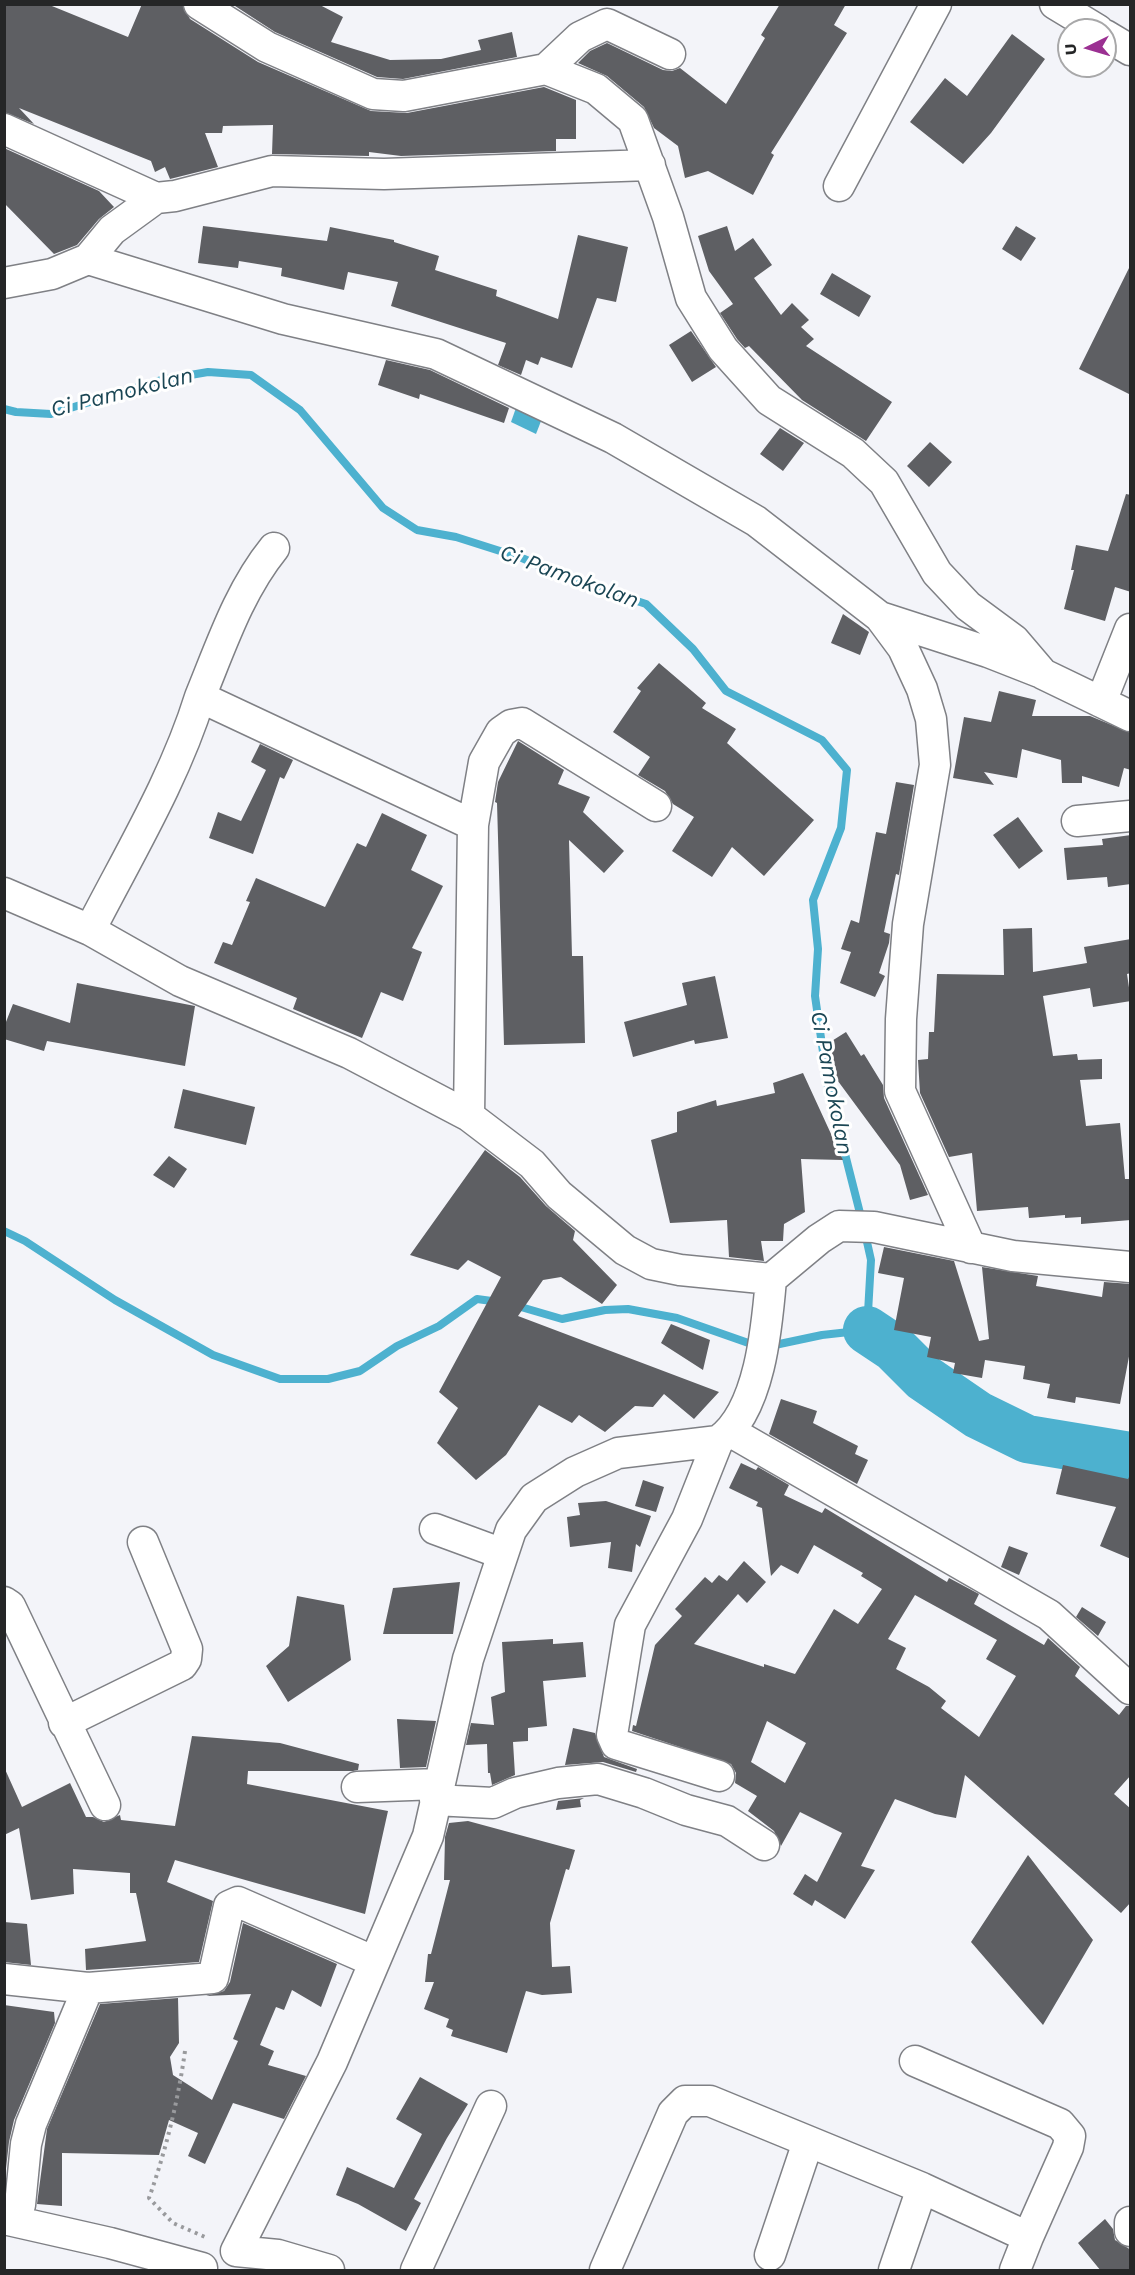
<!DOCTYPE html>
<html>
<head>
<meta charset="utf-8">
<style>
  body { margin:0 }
  #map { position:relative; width:1135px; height:2275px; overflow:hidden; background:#f3f4f9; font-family:"Work Sans",sans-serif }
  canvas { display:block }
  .frame { position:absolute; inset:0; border:6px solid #252627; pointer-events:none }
  .north { position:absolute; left:1057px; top:18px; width:60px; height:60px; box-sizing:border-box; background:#fff; border:2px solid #a8a8a9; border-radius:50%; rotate:265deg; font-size:16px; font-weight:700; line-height:24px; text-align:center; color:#252627 }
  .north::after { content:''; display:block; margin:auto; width:21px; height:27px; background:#9b3092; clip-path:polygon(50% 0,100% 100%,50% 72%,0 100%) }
</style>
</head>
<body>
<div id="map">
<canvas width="1135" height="2275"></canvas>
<div class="frame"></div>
<div class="north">U</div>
</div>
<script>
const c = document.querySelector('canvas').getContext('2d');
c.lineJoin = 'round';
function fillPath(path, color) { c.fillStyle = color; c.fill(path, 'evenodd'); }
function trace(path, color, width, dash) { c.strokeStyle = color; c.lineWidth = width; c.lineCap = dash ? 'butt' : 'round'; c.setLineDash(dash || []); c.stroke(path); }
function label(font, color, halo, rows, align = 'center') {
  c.font = font + ' "Work Sans",sans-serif'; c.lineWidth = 6; c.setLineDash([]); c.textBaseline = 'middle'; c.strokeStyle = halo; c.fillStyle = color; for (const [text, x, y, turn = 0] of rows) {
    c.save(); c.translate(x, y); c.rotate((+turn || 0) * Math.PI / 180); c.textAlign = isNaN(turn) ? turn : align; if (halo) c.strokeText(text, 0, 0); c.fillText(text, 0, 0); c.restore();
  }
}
fillPath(new Path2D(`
  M517 405 543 416 536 434 511 422Z`), '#4db1cf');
trace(new Path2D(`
  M4 409 16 412 51 414 161 380 208 372 251 375 300 410 383 508 417 530 456 537 522 558 565 577 646 604 693 649 726 691 822 740 847 770 841 828 813 900 818 949 815 996 828 1087 862 1221
  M4 1231 25 1241 115 1300 213 1355 280 1379H328L360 1371 397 1346 439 1326 477 1299 499 1302
  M514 1305 562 1319 605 1310 628 1309 677 1318 757 1346
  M770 1346 822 1335 867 1330 871 1260 865 1233`), '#4db1cf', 8);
trace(new Path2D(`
  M867 1330 894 1348 924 1378 978 1415 1027 1439 1130 1456`), '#4db1cf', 48);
fillPath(new Path2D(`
  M4 4H47L128 37 142 4H182L190 19 258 62 371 111 407 113 544 87 576 100V139H556V151L401 156 369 152V156L272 154 273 125 223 126 222 133H205L218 167 170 179 165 167 155 172 151 161 19 108 34 124 4 112Z
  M232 4H318L343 17 331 42 390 60 441 59 481 50 478 40 512 32 517 57 403 79 377 77 275 32Z
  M780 4H846L834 25 847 33 771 153 774 155 753 195 708 171 685 178 678 146 654 128 644 107 607 76 578 63 590 51 607 43 663 70 672 71 680 68 726 104 765 38 761 35Z
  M1012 34 1045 59 991 133 963 164 910 122 945 78 967 96Z
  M4 148 99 191 114 207 99 219 77 245 54 254 4 203Z
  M203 226 327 241 330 227 394 240V242L439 256 435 270 497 290 496 296 558 319 578 235 628 247 616 302 597 298 572 368 541 357 538 365 526 360 521 375 498 365 506 343 391 306 398 282 348 272 344 290 281 276 282 268 239 261 238 268 198 263Z
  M727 226 735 251 753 238 772 265 754 278 781 315 792 303 809 320 801 327 814 339 806 346 892 402 866 441 802 400 749 346 745 348 737 339 720 313 733 304 709 271 698 236Z
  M1016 226 1036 238 1021 261 1002 249Z
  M1131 264V395L1079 369Z
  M832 273 871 296 859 317 820 294Z
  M691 331 716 367 692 382 669 345Z
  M386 360 430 370 509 408 504 423 420 394 419 399 378 385Z
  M780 428 804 443 783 471 760 454Z
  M930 442 952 462 929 487 907 466Z
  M1126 494 1131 495V592L1115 587 1105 621 1064 609 1074 570H1071L1076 545 1108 551Z
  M843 614 869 632 860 655 831 643Z
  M659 663 706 703 702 708 736 729 727 743 814 820 764 876 732 847 712 877 672 851 694 817 673 804 665 791 638 775 650 757 613 732 641 691 637 688Z
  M999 691 1036 700 1032 716H1090L1131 733V770L1124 768 1119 787 1082 776V783H1062L1061 760 1022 749 1017 778 984 772 994 785 953 778 964 717 991 722Z
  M518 741 564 770 558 784 590 797 583 812 624 851 604 873 569 840 572 956H583L585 1043 504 1045 497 803 495 802 498 782Z
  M260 744 293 760 284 779 280 777 253 854 209 838 218 812 241 821 266 770 251 762Z
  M896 782 914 785 899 875 896 874 884 932 890 934 889 943 879 973 885 976 875 997 840 983 851 952 841 949 851 920 859 923 876 832 886 834Z
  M382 813 427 835 411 870 443 886 412 948 422 952 403 1001 381 992 362 1038 293 1009 297 998 214 963 223 942 232 945 250 902 246 901 256 878 325 907 357 843 366 847Z
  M1018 817 1043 851 1019 869 993 835Z
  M1131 835V884L1108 887 1107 877 1067 880 1064 848 1103 845 1102 839Z
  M1032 928 1033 972 1087 963 1084 947 1131 939V973L1127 974 1131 1001 1093 1007 1090 988 1043 996 1053 1056 1077 1054 1078 1060 1102 1059V1079L1080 1080 1086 1126 1120 1123 1125 1179H1131V1220L1081 1224V1217L1065 1218V1215L1029 1218 1028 1207 977 1211 972 1153 949 1157 920 1093 918 1060 928 1059 929 1032H934L937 974 1004 975 1003 929Z
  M715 976 728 1038 695 1044 694 1040 633 1057 624 1022 687 1005 682 983Z
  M77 983 195 1006 185 1066 47 1041 44 1051 4 1039V1027L13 1004 70 1023Z
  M846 1032 861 1056 864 1054 883 1085 884 1098 928 1195 910 1200 900 1165 832 1073 827 1044Z
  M803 1073 843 1160 801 1159 805 1212 784 1224 783 1241H761L764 1261 729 1257 727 1220 670 1223 651 1140 677 1132V1112L716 1100 717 1106 775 1093 773 1083Z
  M183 1089 255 1107 246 1145 174 1128Z
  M485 1150 520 1177 546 1206 575 1231 573 1240 617 1285 602 1304 561 1277 543 1280 518 1316 719 1392 694 1419 664 1394 653 1407 635 1406 605 1432 579 1415 572 1423 539 1405 506 1455 476 1480 437 1443 458 1408 439 1392 501 1277 468 1260 458 1270 410 1255Z
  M169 1156 187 1169 174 1188 153 1175Z
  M884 1247 954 1261 979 1341 989 1339 982 1267 1038 1276 1036 1286 1102 1297 1104 1282 1131 1284V1346L1120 1404 1076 1397 1075 1403 1047 1398 1050 1384 1023 1379 1025 1366 985 1360 982 1378 953 1373 955 1363 927 1357 931 1337 894 1330 904 1278 878 1273Z
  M671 1324 710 1340 703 1370 661 1343Z
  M781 1399 817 1411 813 1423 858 1446 855 1454 868 1460 857 1484 769 1434Z
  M741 1463 756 1470 758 1467 789 1485 784 1495 822 1513 825 1508 947 1582 949 1578 979 1594 974 1604 1044 1645 1048 1638 1080 1667 1075 1676 1119 1715 1126 1706H1131V1775L1114 1794 1131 1809V1902L1121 1913 965 1775 956 1818 935 1814 895 1799 861 1866 875 1870 845 1919 815 1900 812 1906 793 1894 805 1874 817 1882 842 1833 800 1812 781 1846 774 1831 748 1811 757 1796 735 1783 736 1773 731 1764 632 1731 633 1725 636 1726 655 1645 682 1616 675 1609 705 1577 712 1583 719 1575 727 1581 744 1561 766 1582 747 1603 738 1594 694 1644 764 1667V1664L795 1674 834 1609 858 1624 882 1589 861 1576 863 1573 814 1545 798 1574 781 1565 771 1576 762 1508 756 1506 758 1502 729 1488ZM915 1595 997 1640 986 1659 1016 1676 979 1737 941 1708 946 1701 929 1687 896 1669 906 1648 888 1639ZM767 1721 806 1743 785 1783 751 1762Z
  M1063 1465 1128 1479 1131 1473V1559L1100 1546 1116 1507 1056 1494Z
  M643 1480 664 1487 656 1512 635 1506Z
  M606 1501 651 1516 640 1547 636 1544 632 1572 608 1568 611 1542 570 1547 567 1517 580 1515 578 1503Z
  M1009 1546 1028 1553 1019 1575 1001 1567Z
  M460 1582 453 1634H383L393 1588Z
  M297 1596 344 1605 351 1660 288 1702 266 1666 289 1646Z
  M1082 1607 1106 1622 1098 1636 1076 1617Z
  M553 1639V1644L583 1642 586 1677 543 1681 547 1726 528 1728V1741L513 1742 515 1775 492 1785 490 1773H488L487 1744 466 1745 471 1723 494 1725 491 1697 505 1692 502 1642Z
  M397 1719 436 1721 426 1767 400 1768Z
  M573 1728 595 1733 604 1757 637 1769 636 1772 603 1762 565 1765Z
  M192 1736 280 1743 359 1764 358 1770 353 1771H248L247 1784 388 1811 365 1914 175 1860 167 1882 213 1901 199 1962 86 1970 85 1949 146 1941 136 1893H130V1873L73 1869 74 1894 31 1900 19 1828 4 1835V1767L22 1807 70 1783 86 1817H93L104 1822 120 1815 121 1820 175 1826Z
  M584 1798 580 1800 581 1807 556 1810 558 1801Z
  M468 1821 575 1850 569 1870 566 1869 550 1923 552 1967 570 1966 572 1993 542 1995 526 1991 507 2053 451 2036 453 2030 446 2027 449 2019 424 2009 434 1982H425L428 1954H431L450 1880H444L445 1837 449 1823Z
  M1028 1855 1093 1940 1043 2025 971 1942Z
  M4 1922 27 1924 31 1965 4 1962Z
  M243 1923 337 1964 321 2007 292 1990 284 2010 276 2007 260 2045 274 2051 268 2065 306 2076 284 2119 233 2103 205 2164 188 2156 198 2133 169 2120 159 2155 62 2153V2206L37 2204 47 2129 100 2004 178 1998 179 2043 170 2057 173 2075 212 2100 238 2041 233 2039 251 1994 206 1996 224 1991 230 1982Z
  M4 2005 54 2012 55 2023 14 2120 9 2142 4 2186Z
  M420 2077 468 2104 447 2138 414 2199 421 2203 406 2231 358 2204 336 2195 347 2167 394 2188 422 2134 396 2119Z
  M1105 2219 1113 2229 1115 2240 1131 2250V2271H1101L1078 2243Z`), '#5e5f63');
const minor = new Path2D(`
  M199 4 267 47 373 94 404 96 546 69 596 89 633 120 668 217 691 298 723 349 769 400 853 453 884 482 937 573 968 606 1014 640 1043 674 1130 716
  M1055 4 1098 30
  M1105 35 1130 50
  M546 69 580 37 607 24 670 54
  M4 129 156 198
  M839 186 936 4
  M88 259 283 319 436 354 613 438 756 521 880 617 988 652 1039 672
  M4 283 52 274 88 259 112 230 156 198 175 196 272 171 384 174 650 165
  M880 617 903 648 922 689 931 719 935 765 908 924 901 1019 900 1091 971 1248
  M200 697C221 646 239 591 274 548
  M1101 702 1130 629
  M1077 821 1130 816
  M4 893 90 930 180 981 349 1053 469 1116 532 1164 559 1195 625 1250 651 1264 680 1270 771 1279
  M90 930C129 854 175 778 200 697L473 825
  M469 1116 473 825 484 762 501 732 511 725 522 723 656 806
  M731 1432 1049 1615 1130 1689
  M718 1441 687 1519 630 1625 612 1735 616 1744 719 1776
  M435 1529 503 1554
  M4 1602 10 1606 105 1805
  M64 1723 182 1665 186 1659 187 1649 143 1542
  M357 1787 438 1784
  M435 1800 493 1803 515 1793 558 1783 598 1779 644 1793 686 1810 727 1821 764 1845
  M4 1979 88 1988
  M915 2061 1060 2124 1070 2136 1068 2147 1028 2237
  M20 2205 26 2144 31 2124 88 1988 213 1978 229 1906 238 1902 373 1961
  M4 2219 110 2243 202 2268
  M1130 2222V2231
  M236 2251 332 2062 428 1836 468 1659 511 1530 534 1498 575 1472 618 1453 718 1441C760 1412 767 1327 771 1279L819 1239 839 1226 874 1227 1013 1256 1130 1267
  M236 2251 278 2255 329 2270
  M770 2255 808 2142
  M416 2270 491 2106
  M605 2270 673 2113 685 2101H710L922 2188 1028 2237 1015 2270
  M894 2270 922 2188`);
trace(minor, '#7f8085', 33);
trace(new Path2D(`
  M185 2051C178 2101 166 2150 149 2198L173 2223 205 2237`), '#999a9d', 4, [3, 4.5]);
trace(minor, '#fff', 30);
label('italic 22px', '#1b4654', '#fff', [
  ["Ci Pamokolan",122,393,-14],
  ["Ci Pamokolan",569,577,20],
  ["Ci Pamokolan",831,1083,79]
]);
</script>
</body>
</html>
